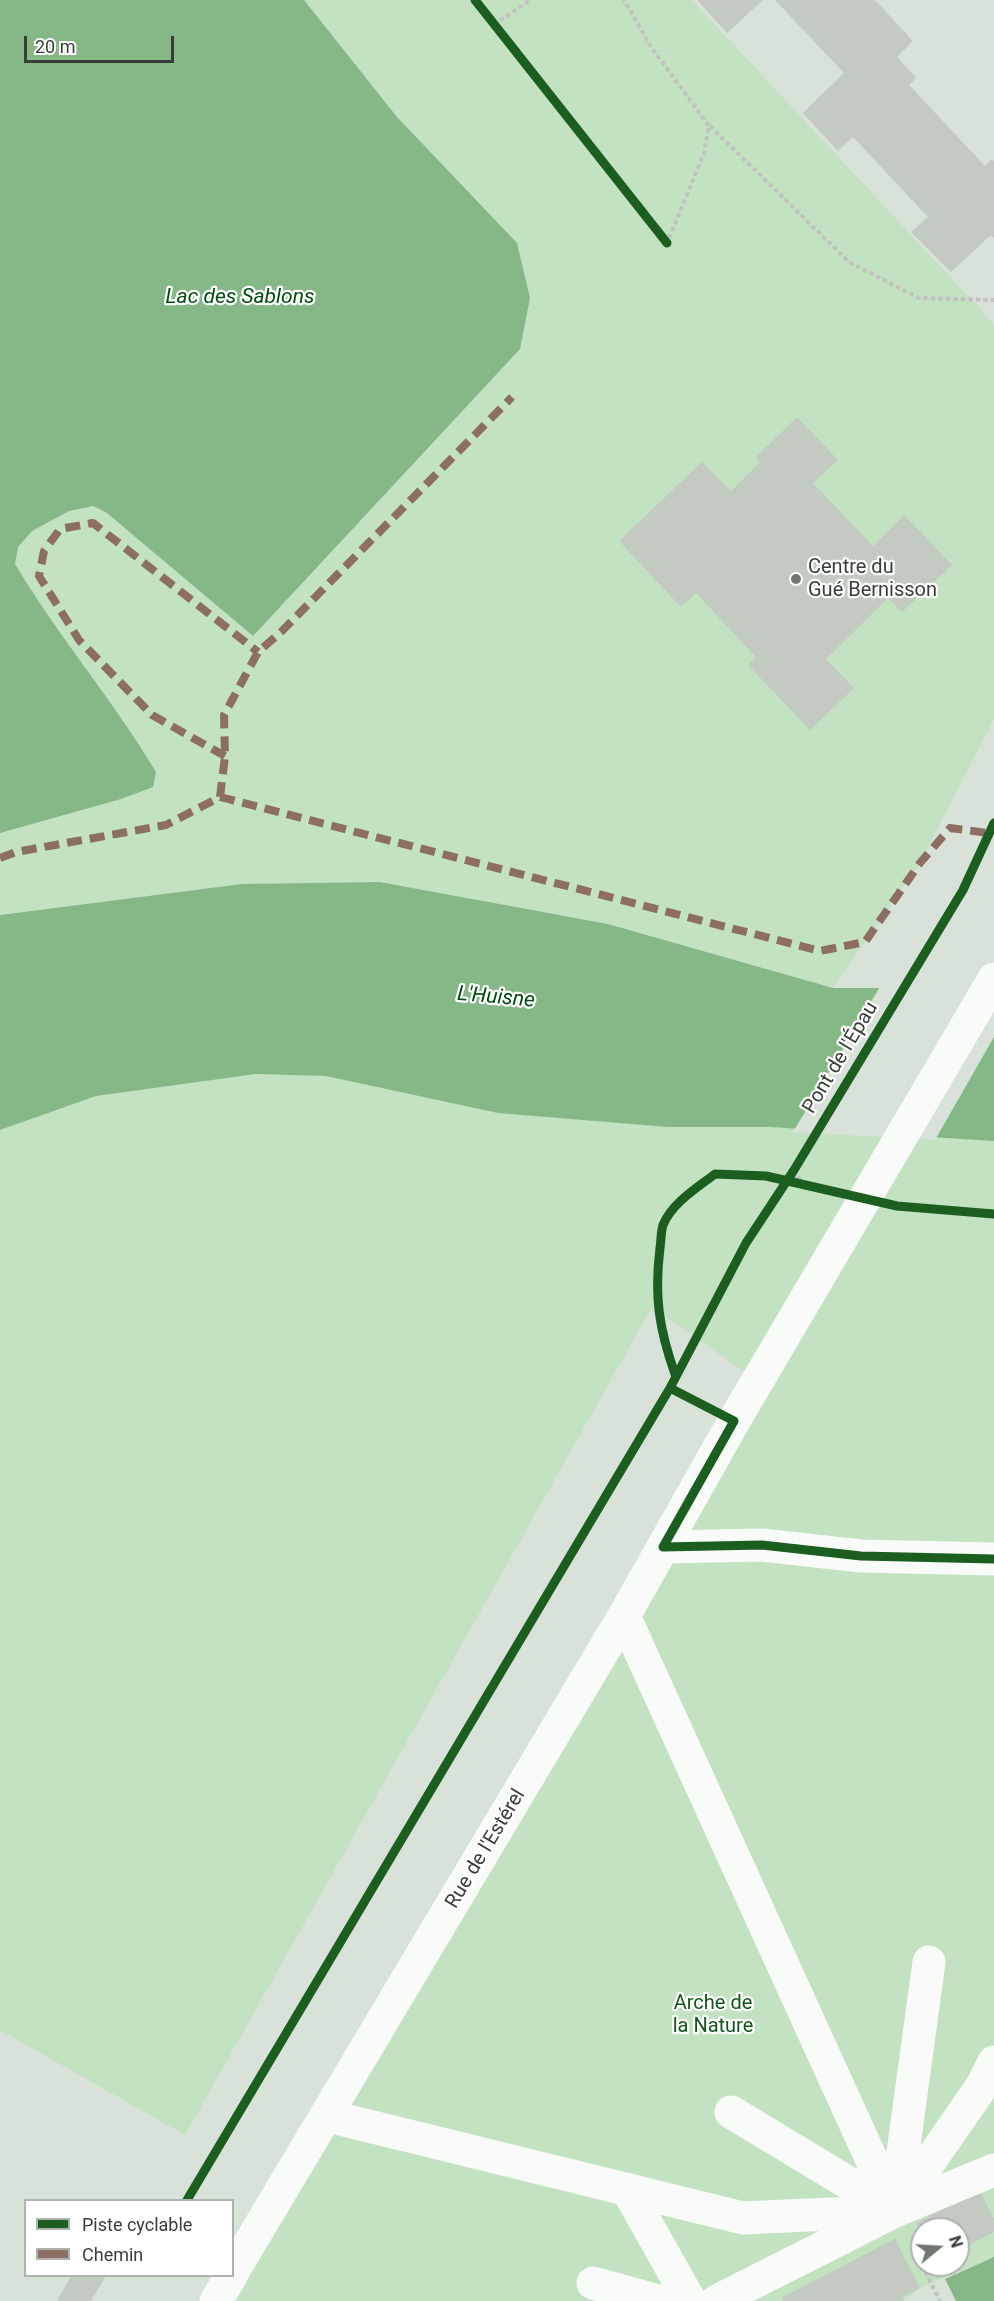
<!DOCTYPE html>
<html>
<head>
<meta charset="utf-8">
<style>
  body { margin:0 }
  #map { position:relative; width:994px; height:2301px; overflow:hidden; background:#d8e2d8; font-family:Roboto,sans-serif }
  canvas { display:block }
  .legend { position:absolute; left:24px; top:2199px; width:210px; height:78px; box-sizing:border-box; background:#fff; border:2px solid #afb2af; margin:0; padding:8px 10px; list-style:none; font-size:18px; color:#373e37 }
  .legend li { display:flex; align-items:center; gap:12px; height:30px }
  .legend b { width:30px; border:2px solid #afb2af }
  .north { position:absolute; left:910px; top:2217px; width:60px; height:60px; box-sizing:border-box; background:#fff; border:2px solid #afb2af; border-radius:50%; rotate:72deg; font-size:16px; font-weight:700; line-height:24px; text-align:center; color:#373e37 }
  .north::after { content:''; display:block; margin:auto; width:21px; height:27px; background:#6f776f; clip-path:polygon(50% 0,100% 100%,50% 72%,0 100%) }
  .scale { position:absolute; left:24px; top:36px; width:150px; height:27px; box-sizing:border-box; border:3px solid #373e37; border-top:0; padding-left:8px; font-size:18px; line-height:21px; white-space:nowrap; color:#373e37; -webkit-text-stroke:4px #fff; paint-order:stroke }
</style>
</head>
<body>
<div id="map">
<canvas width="994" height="2301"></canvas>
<ul class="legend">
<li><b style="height:8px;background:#1b5e20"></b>Piste cyclable</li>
<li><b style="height:8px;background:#8d6e63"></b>Chemin</li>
</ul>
<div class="north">N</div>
<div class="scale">20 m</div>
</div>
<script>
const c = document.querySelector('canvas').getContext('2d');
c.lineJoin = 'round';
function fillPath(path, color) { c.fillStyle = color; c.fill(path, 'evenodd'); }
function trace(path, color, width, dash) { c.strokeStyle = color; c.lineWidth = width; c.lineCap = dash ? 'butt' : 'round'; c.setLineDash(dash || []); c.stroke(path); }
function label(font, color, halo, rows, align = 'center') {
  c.font = font + ' Roboto,sans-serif'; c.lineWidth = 4.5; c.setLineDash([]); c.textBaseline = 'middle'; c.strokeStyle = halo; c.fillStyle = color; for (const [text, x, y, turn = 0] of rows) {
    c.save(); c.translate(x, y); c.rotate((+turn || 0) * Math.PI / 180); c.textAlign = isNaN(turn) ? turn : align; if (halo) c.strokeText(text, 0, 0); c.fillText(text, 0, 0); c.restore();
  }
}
fillPath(new Path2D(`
  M0 0H692L994 324V719L920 863 833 988 608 924 380 882 242 884 0 915Z
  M994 1058V2257L920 2288 904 2301H216L759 1382 652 1307 185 2135 0 2030V1130L96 1096 256 1074 326 1076ZM922 2229H958V2265H922Z`), '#c3e2c2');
fillPath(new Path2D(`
  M0 0H304L397 117 517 243 530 298 520 349 253 636 107 513 93 506 69 511 32 531 18 547 15 564C58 636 113 700 156 772L153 787 121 799 0 833Z
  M380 882 608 924 833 988H994V1141L770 1127H668L498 1113 326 1076 256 1074 96 1096 0 1130V915L242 884Z
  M994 2257V2301H956L945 2279Z`), '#86b787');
fillPath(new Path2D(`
  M881 985H994V1037L935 1140 793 1132Z`), '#d8e2d8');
fillPath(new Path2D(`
  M697 0H763L727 33Z
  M775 0H875L913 41 897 57 916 78 909 85 985 166 992 159 994 161V238L991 235 951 272 911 232 928 217 853 137 838 151 803 113 844 73Z
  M797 417 838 460 813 483 873 546 904 515 952 565 902 612 888 598 826 659 854 688 810 730 748 665 756 657 696 593 681 607 619 541 702 462 731 491 760 462 756 457Z
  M980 2191 994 2219V2232L958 2251V2229H922V2236L916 2223Z
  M895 2239 920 2288 902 2297 904 2301H783L781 2298Z
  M71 2276H106L91 2301H57Z`), '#c2cac2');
trace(new Path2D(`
  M475 0 667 243 704 153 709 126 651 47 624 0
  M494 25 530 0
  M710 126 849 262 919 298 994 300
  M794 1170 797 1179H792L796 1175C799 1177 800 1180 802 1184
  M914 2249 922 2264
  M922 2265 940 2301`), '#c0c3c0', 4, [4.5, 3]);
trace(new Path2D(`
  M663 1547 762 1545 861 1556 994 1559
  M624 1616 895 2211
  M731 2112 895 2211
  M328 2116 743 2218 895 2211
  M627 2189 690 2301
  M898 2207 982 2086 994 2062
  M895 2211 929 1962
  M232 2273 624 1616 734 1421 994 979
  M593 2283 658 2301
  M216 2301 231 2276
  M717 2301 895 2211 994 2170`), '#f9fbf9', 33);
trace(new Path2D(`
  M225 756 152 715 79 640 39 576 44 551 60 529 93 523 258 652
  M220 797 820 951 865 942 920 863 950 828 988 833
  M220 797 225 756 224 715 258 652 281 632 512 397
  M0 858 16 852 166 825 220 797`), '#8d6e63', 8, [15, 8]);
trace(new Path2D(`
  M475 0 667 243
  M675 1374C659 1329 654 1296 660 1248 661 1241 661 1231 663 1225 672 1203 697 1188 715 1174L766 1176 897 1206 994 1214
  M663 1547 762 1545 861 1556 994 1559
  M663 1547 734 1421 670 1388
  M187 2200 670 1388 746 1243 794 1170 963 890 994 823`), '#1b5e20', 9);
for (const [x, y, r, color] of [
  [796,579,6,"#6f776f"]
]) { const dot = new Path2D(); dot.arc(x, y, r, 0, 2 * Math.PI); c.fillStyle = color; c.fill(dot); trace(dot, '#fff', 2); }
label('20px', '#373e37', '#fff', [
  ["Centre du",808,568],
  ["Gué Bernisson",808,591]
], 'left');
label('20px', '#373e37', '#fff', [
  ["Pont de l'Épau",841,1058,-59],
  ["Rue de l'Estérel",486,1849,-59]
]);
label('20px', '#105719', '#fff', [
  ["Arche de",713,2004],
  ["la Nature",713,2027]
]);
label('italic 21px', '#004b0a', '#fff', [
  ["Lac des Sablons",240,298],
  ["L'Huisne",496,998,5]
]);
</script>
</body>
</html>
